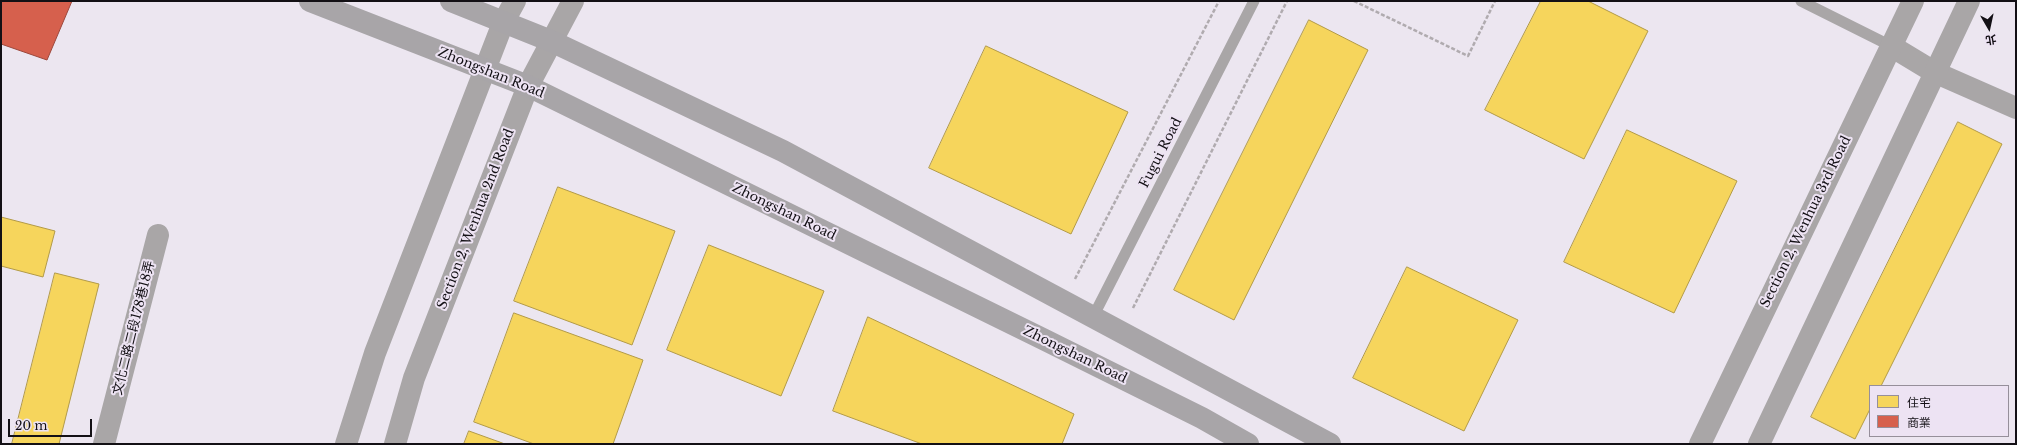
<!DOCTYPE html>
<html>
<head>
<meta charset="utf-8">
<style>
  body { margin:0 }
  #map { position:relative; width:2017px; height:445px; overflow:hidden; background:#ece6f0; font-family:"Libre Baskerville","Noto Sans TC",serif }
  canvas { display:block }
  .frame { position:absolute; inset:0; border:2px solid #131015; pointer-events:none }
  .legend { position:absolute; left:1869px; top:385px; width:140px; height:52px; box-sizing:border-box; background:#ede3f3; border:1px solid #968f9a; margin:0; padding:5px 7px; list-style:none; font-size:12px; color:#131015 }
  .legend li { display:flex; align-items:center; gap:8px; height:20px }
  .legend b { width:20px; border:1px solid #968f9a }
  .north { position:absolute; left:1969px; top:8px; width:40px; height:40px; -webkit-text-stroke:3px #ede3f3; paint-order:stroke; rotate:171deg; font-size:11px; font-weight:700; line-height:16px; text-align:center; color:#131015 }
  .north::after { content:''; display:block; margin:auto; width:14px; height:18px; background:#131015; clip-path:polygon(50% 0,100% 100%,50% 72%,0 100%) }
  .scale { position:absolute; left:8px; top:419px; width:84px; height:18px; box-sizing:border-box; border:2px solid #131015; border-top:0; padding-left:5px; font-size:12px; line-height:14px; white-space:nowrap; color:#131015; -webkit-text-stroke:3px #ede3f3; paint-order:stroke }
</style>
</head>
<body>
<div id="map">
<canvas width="2017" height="445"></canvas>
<div class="frame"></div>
<ul class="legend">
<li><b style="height:11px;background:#f6d55c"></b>住宅</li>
<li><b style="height:11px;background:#d6604d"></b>商業</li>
</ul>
<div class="north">北</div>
<div class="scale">20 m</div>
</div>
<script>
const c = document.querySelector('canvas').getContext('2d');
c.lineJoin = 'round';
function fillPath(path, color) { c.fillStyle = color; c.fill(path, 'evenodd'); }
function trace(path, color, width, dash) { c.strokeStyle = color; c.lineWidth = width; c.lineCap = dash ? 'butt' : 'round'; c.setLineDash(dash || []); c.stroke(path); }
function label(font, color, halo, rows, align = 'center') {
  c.font = font + ' "Libre Baskerville","Noto Sans TC",serif'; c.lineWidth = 4; c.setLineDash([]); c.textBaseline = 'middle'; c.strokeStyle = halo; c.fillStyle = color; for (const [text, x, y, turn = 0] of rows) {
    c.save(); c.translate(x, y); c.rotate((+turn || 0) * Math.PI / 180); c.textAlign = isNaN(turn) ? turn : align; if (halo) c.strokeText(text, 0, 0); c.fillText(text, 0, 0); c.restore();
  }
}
const homes = new Path2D(`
  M1541 1H1588L1648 31 1584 159 1485 110Z
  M1309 20 1368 50 1234 320 1174 290Z
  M986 46 1128 112 1071 234 929 168Z
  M1958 122 2002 144 1881 386H1870V409L1855 439 1811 417Z
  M1627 130 1737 181 1674 313 1564 262Z
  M558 187 675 231 632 345 514 301Z
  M1 217 55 231 43 277 1 266Z
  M709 245 824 291 781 396 667 350Z
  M1407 267 1518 320 1464 431 1353 378Z
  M55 273 99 284 59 444H12Z
  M514 313 643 360 613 444H534L474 422Z
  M868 317 1074 414 1062 444H922L833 411Z
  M469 431 505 444H464Z`);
fillPath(homes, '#f6d55c');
trace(homes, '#b29a47', 1);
const shops = new Path2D(`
  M1 1H72L47 60 1 44Z`);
fillPath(shops, '#d6604d');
trace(shops, '#9c483c', 1);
trace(new Path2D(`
  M1354 1 1468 56 1495 1
  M1075 279 1219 1
  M1133 308 1287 1`), '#b0abaf', 2.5, [4, 2]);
trace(new Path2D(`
  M1801 1 1891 46
  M1093 317 1254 1`), '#a9a6a7', 11);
trace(new Path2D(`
  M1891 46 1934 72 2016 108
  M104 444 158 235`), '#a9a6a7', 22);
trace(new Path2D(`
  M346 444 375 353 503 23 515 1
  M395 444 414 378 528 86 573 1
  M1700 444 1913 1
  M1759 444 1969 1`), '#a9a6a7', 22);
trace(new Path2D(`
  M310 1 528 86 1043 339 1202 418 1248 444
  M451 1 551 41 783 151 1330 444`), '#a8a5a8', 22);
label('13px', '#131015', '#ede3f3', [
  ["Zhongshan Road",491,73,22],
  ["Fugui Road",1161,153,-63],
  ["Zhongshan Road",784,212,26],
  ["Section 2, Wenhua 2nd Road",476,219,-69],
  ["Section 2, Wenhua 3rd Road",1806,222,-64],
  ["文化二路二段178巷18弄",134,328,-76],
  ["Zhongshan Road",1075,355,26]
]);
</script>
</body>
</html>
